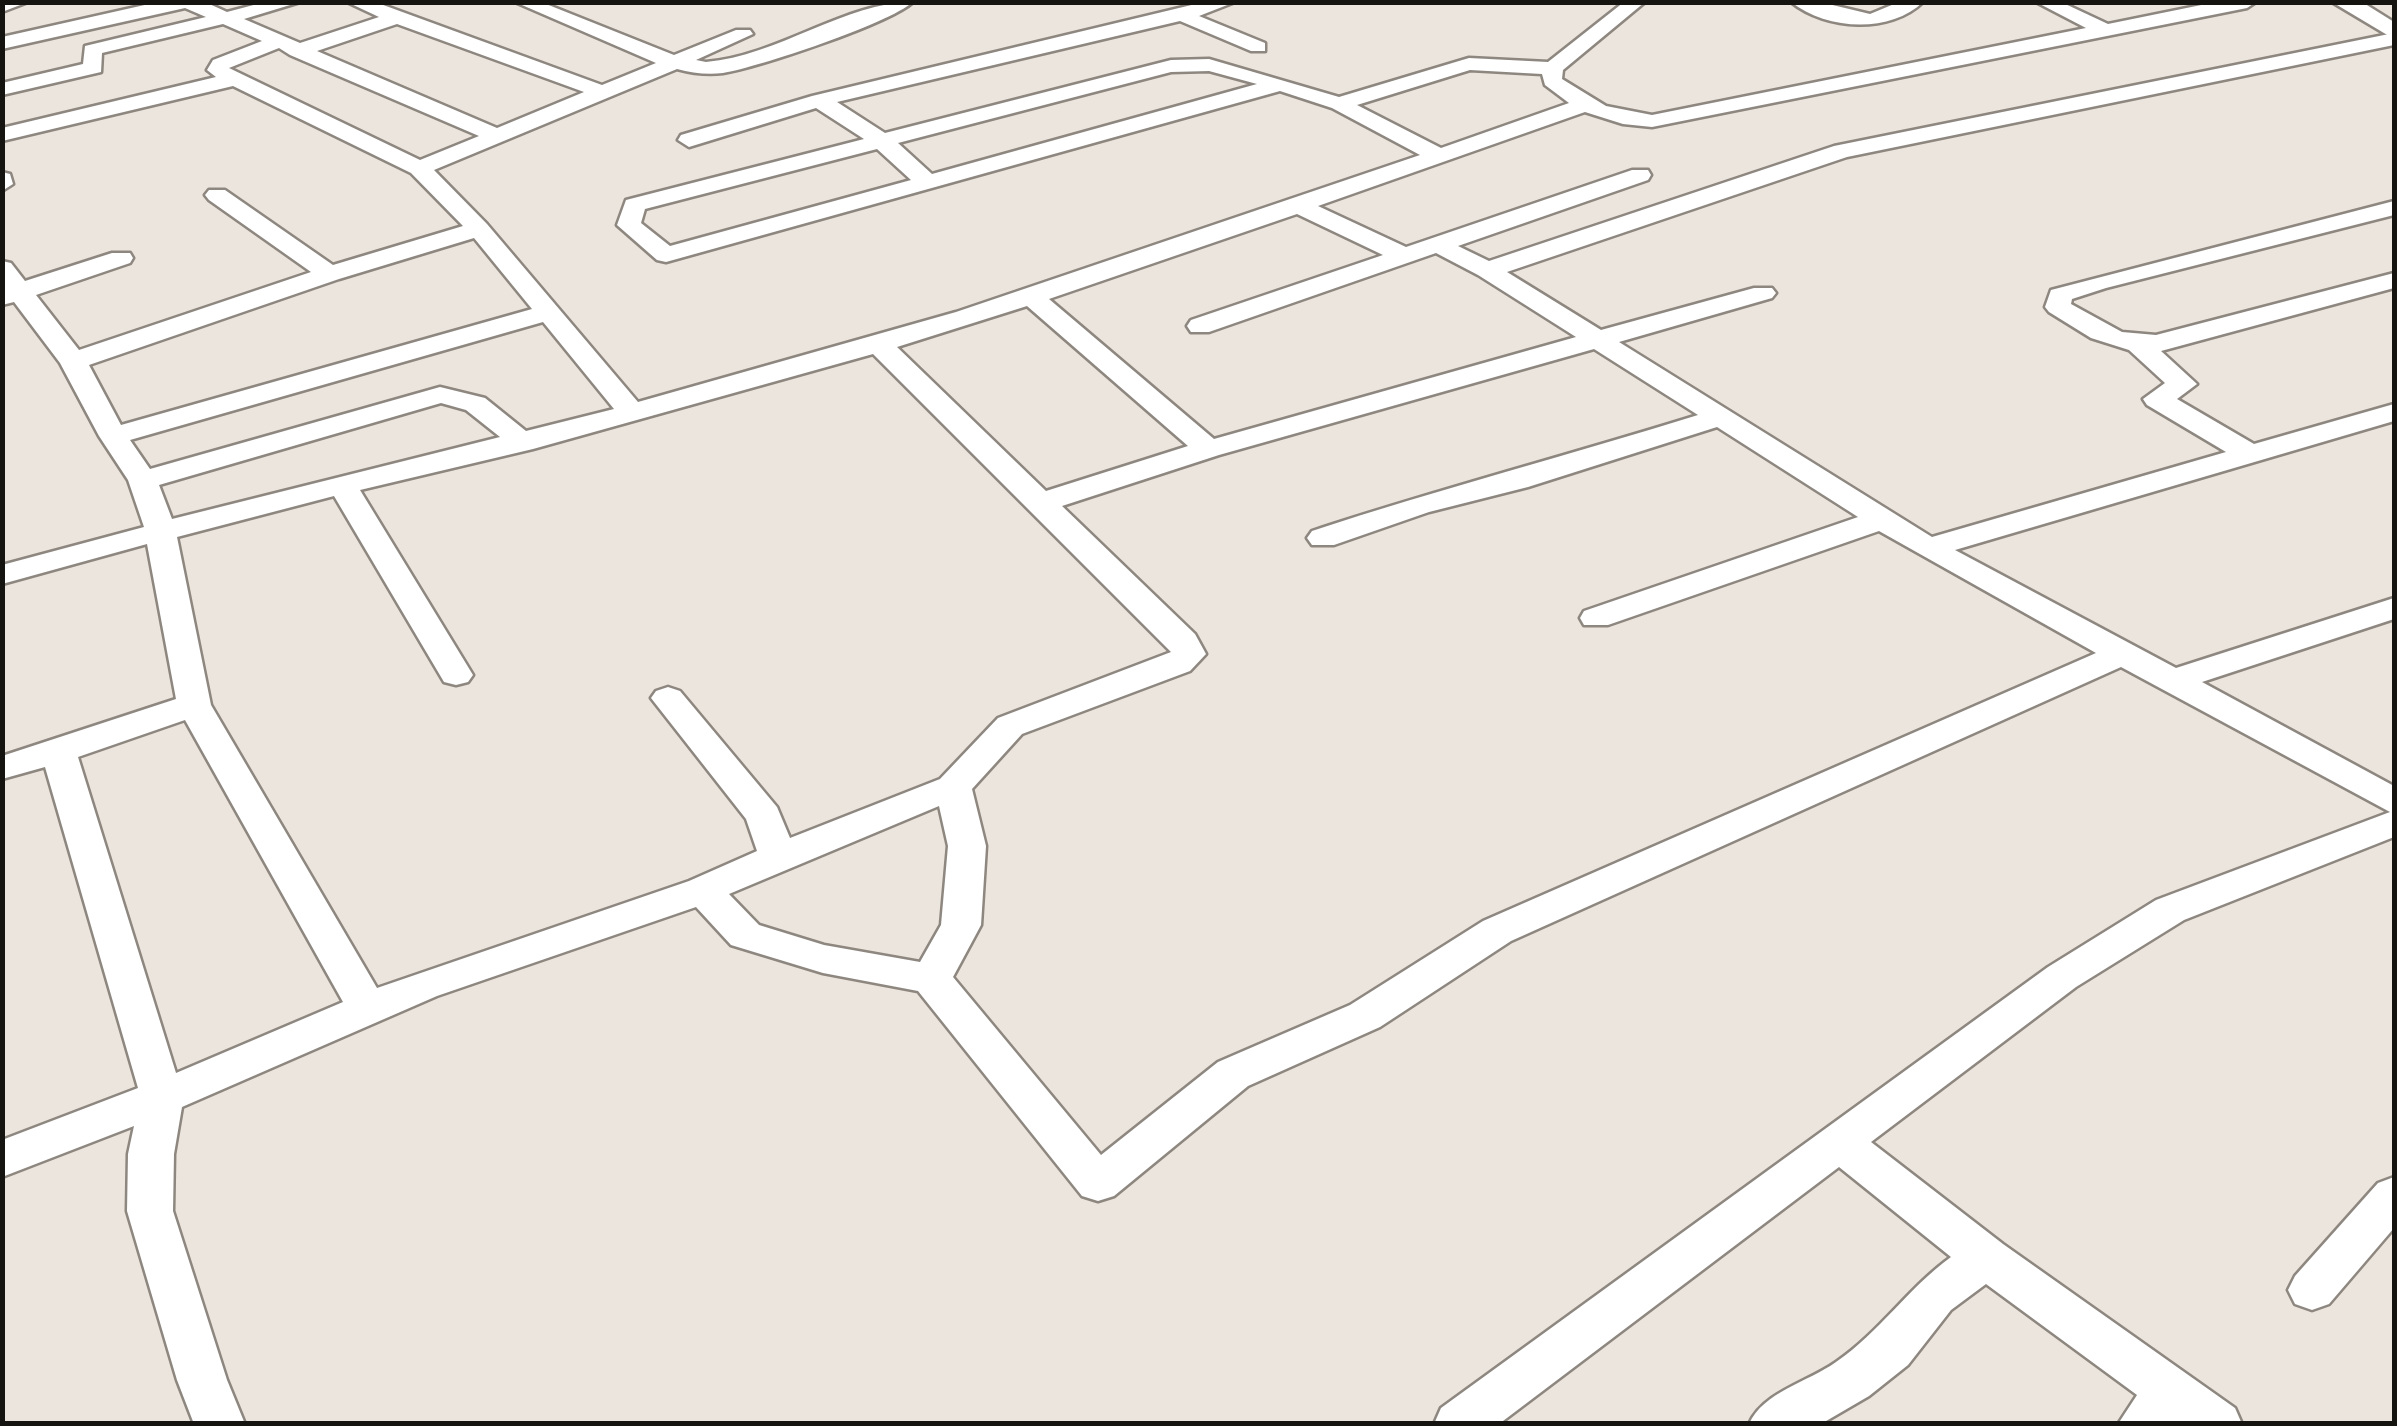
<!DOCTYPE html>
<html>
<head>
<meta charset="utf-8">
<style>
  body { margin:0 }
  #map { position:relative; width:2397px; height:1426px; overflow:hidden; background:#ebe5dd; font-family:"PT Serif",serif }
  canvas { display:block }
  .frame { position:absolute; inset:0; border:5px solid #161411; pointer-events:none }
</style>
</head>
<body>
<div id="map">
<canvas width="2397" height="1426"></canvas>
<div class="frame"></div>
</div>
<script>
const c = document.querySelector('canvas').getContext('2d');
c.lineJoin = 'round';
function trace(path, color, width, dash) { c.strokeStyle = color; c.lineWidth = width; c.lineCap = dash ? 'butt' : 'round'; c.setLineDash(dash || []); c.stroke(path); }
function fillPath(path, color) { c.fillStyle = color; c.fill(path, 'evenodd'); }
const minor = new Path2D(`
  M2 2H28L2 12Z
  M158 2H205L227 12 265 2H300L244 19 300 43 379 17 347 2H375L602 85 656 63 515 2H541L674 55 736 30H750L753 34 696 60 706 62C778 56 845 2 913 2 888 24 759 67 723 73 707 75 692 73 677 69L434 170 487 224 638 402 956 312 1420 155 1332 108 1280 91 666 262 657 260 617 225 626 200 864 139 816 108 689 147 678 140 681 135 812 96 1204 2H1235L1199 16 1265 43V51H1251L1180 21 837 102 885 133 1171 60 1209 59 1339 97 1469 58 1548 62 1624 2H1645L1563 70 1562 79 1606 106 1652 115 2086 28 2036 2H2061L2108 24 2216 2H2256L2247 8 1652 127 1623 124 1585 112 1318 206 1406 247 1632 170H1648L1651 175 1648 180 1458 246 1489 261 1834 146 2394 33V45L1847 157 1507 272 1601 330 1754 288H1772L1776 293 1772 298 1619 342 1932 537 2226 452 2147 405 2143 399 2165 383 2129 350 2091 338 2049 312 2045 307 2051 290 2394 201V215L2106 288 2072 299 2071 304 2122 332 2156 335 2394 273V288L2161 351 2197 384 2177 399 2254 444 2394 404V421L1955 550 2176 668 2394 598V619L2202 682 2394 786V837L2184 920 2076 987 1871 1142 2003 1244 2235 1408 2242 1424H2118L2137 1395 1986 1284 1951 1310 1908 1365 1869 1396 1821 1424H1749C1763 1392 1808 1382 1836 1362 1880 1332 1908 1288 1951 1257L1839 1167 1499 1424H1434L1441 1408 2048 967 2156 900 2390 812 2121 667 1511 941 1380 1027 1248 1086 1114 1196 1098 1201 1082 1196 918 991 823 973 731 945 696 907 437 996 182 1107 174 1154 173 1211 227 1380 245 1424H194L177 1380 127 1211 128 1154 134 1126 2 1177V1140L138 1088 45 767 2 779V756L176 699 147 544 2 584V565L144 527 128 480 99 436 60 363 14 302 2 305V261L11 263 25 281 112 253H130L133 258 130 263 36 295 79 350 311 272 209 200 205 195 209 190H225L333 265 463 226 411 173 233 86 2 141V128L216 77 207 70 213 60 262 41 223 24 102 53 101 72 2 95V83L83 64 85 46 206 17 185 8 2 49V37ZM397 24 584 92 497 128 317 51ZM279 48 290 55 479 136 420 160 229 68ZM1470 70 1542 74 1545 85 1569 103 1441 148 1357 105ZM1209 71 1257 84 932 174 898 143 1171 72ZM877 149 911 180 670 246 641 223 645 209ZM1297 214 1383 255 1191 320 1187 326 1191 332H1209L1436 253 1478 275 1576 337 1214 439 1049 299ZM474 238 532 309 121 425 89 365 339 279ZM1027 306 1188 446 1046 491 897 347ZM543 322 614 409 526 431 485 398 440 387 150 469 130 440ZM1594 349 1698 415C1570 455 1439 489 1312 531L1307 538 1312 545H1334L1429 512 1528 487 1717 427 1858 517 1584 611 1580 618 1584 625H1608L1879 531 2096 653 1483 921 1350 1005 1218 1062 1101 1155 953 977 981 925 986 846 972 789 1022 734 1190 671 1206 654 1195 634 1062 506 1219 455ZM873 354 1171 652 998 718 940 779 790 838 777 807 680 691 668 687 656 691 651 698 746 819 757 851 689 881 377 988 211 705 177 537 334 496 444 682 456 685 468 682 473 675 360 490 533 449ZM441 403 466 410 500 437 172 519 159 485ZM185 720 343 1002 176 1073 78 757ZM939 806 948 846 941 925 920 962 824 945 759 925 729 894Z
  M1791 2H1820L1870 14 1899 2H1923C1890 34 1826 30 1791 2Z
  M2 172 10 174 13 184 2 191Z
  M2394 1177V1228L2329 1304 2312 1310 2295 1304 2288 1290 2295 1276 2378 1183Z`);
const major = new Path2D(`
  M2332 2H2362L2394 22V39Z`);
trace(minor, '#8d8780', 5);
trace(major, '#8d8780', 5);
fillPath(minor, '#fff');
fillPath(major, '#fff');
</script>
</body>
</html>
